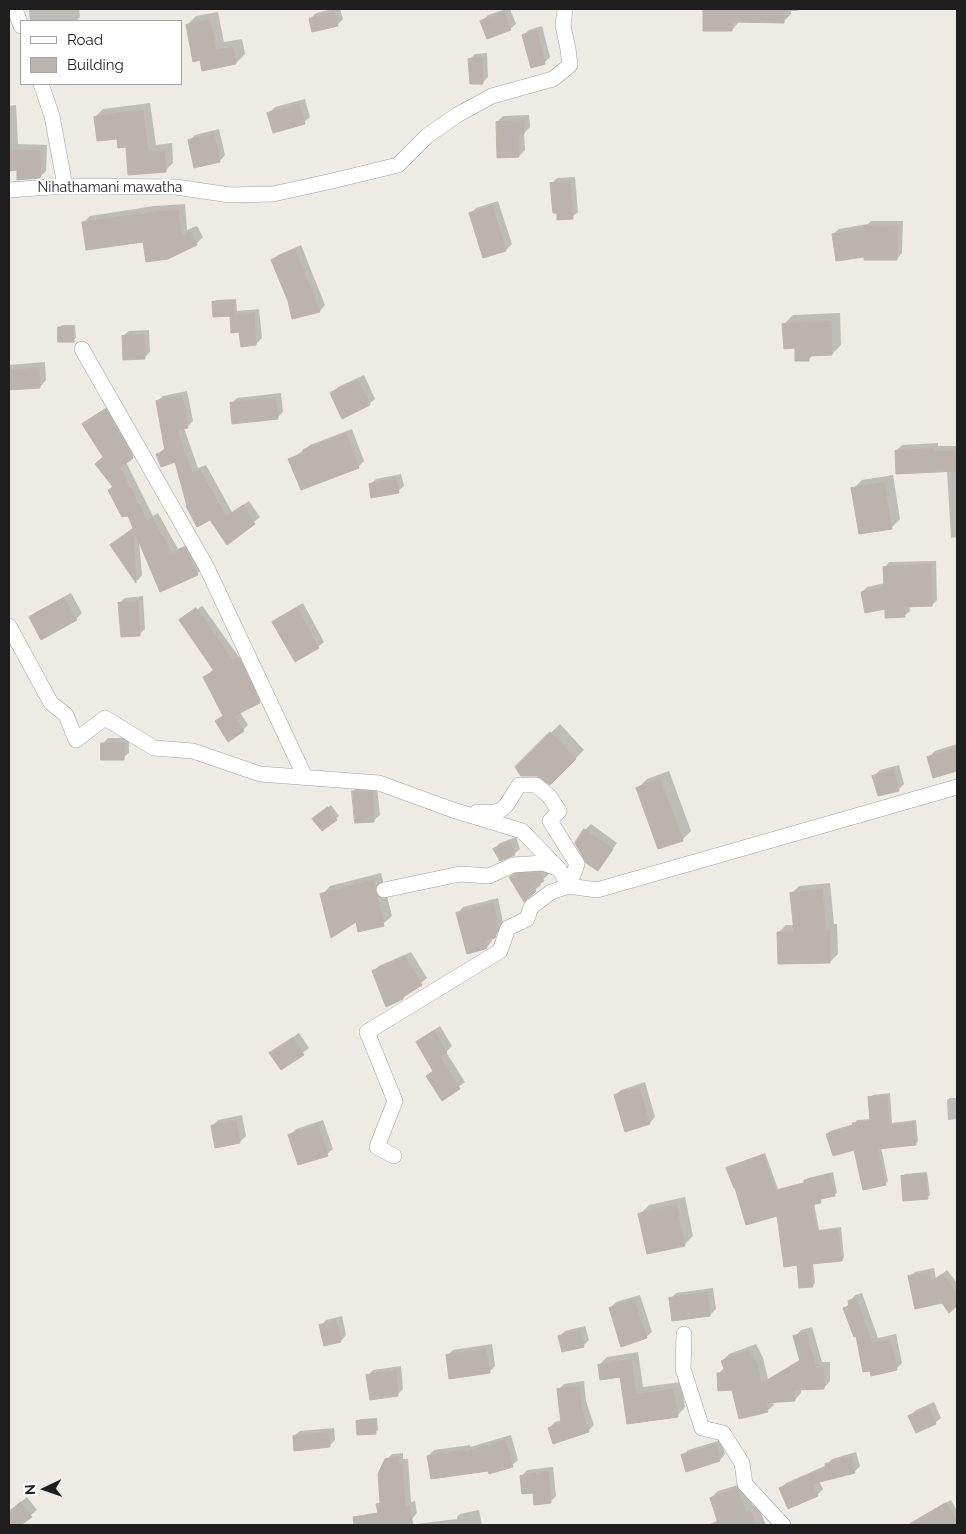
<!DOCTYPE html>
<html>
<head>
<meta charset="utf-8">
<style>
  body { margin:0 }
  #map { position:relative; width:966px; height:1534px; overflow:hidden; background:#eeebe4; font-family:Raleway,sans-serif }
  canvas { display:block }
  .frame { position:absolute; inset:0; border:10px solid #1e1e1e; pointer-events:none }
  .legend { position:absolute; left:20px; top:20px; width:162px; height:65px; box-sizing:border-box; background:#fff; border:1px solid #a5a5a5; margin:0; padding:6px 9px; list-style:none; font-size:15px; color:#1e1e1e }
  .legend li { display:flex; align-items:center; gap:10px; height:25px }
  .legend b { width:25px; border:1px solid #a5a5a5 }
  .north { position:absolute; left:20px; top:1464px; width:50px; height:50px; -webkit-text-stroke:4px #fff; paint-order:stroke; rotate:267deg; font-size:14px; font-weight:700; line-height:20px; text-align:center; color:#1e1e1e }
  .north::after { content:''; display:block; margin:auto; width:18px; height:22px; background:#1e1e1e; clip-path:polygon(50% 0,100% 100%,50% 72%,0 100%) }
</style>
</head>
<body>
<div id="map">
<canvas width="966" height="1534"></canvas>
<div class="frame"></div>
<ul class="legend">
<li><b style="height:6px;background:#fff"></b>Road</li>
<li><b style="height:14px;background:#bbb4ae"></b>Building</li>
</ul>
<div class="north">N</div>
</div>
<script>
const c = document.querySelector('canvas').getContext('2d');
c.lineJoin = 'round';
function fillPath(path, color) { c.fillStyle = color; c.fill(path, 'evenodd'); }
function trace(path, color, width, dash) { c.strokeStyle = color; c.lineWidth = width; c.lineCap = dash ? 'butt' : 'round'; c.setLineDash(dash || []); c.stroke(path); }
function label(font, color, halo, rows, align = 'center') {
  c.font = font + ' Raleway,sans-serif'; c.lineWidth = 4.5; c.setLineDash([]); c.textBaseline = 'middle'; c.strokeStyle = halo; c.fillStyle = color; for (const [text, x, y, turn = 0] of rows) {
    c.save(); c.translate(x, y); c.rotate((+turn || 0) * Math.PI / 180); c.textAlign = isNaN(turn) ? turn : align; if (halo) c.strokeText(text, 0, 0); c.fillText(text, 0, 0); c.restore();
  }
}
fillPath(new Path2D(`
  M31 9H79L80 17 76 21H30L29 11Z
  M333 9H340L343 19 337 25 310 19 316 13Z
  M506 9H510L516 24 510 29 482 21 488 15Z
  M706 9H799L797 11H791V14L784 21 739 22 732 30 704 11Z
  M218 12 224 42 242 39 245 54 236 63 201 59 187 25 196 16Z
  M542 26 550 57 544 63 523 35 529 30Z
  M487 53 488 77 483 82 469 60 475 54Z
  M305 99 310 117 304 122 269 113 275 107Z
  M150 103 156 145 172 143 173 163 165 171 127 145 95 117 103 109Z
  M16 105 18 144 47 145 46 171 40 177 19 169 9 170V106Z
  M529 115 530 127 524 133 525 150 519 156 497 122 503 116Z
  M219 129 225 155 220 161 189 141 195 135Z
  M575 177 578 212 572 217 551 184 557 178Z
  M498 201 512 244 506 250 484 257 470 214 476 208Z
  M185 204 187 230 197 226 203 237 196 244 144 240 83 223 90 216 154 206Z
  M871 221H903L902 253 897 259 865 255 833 234 839 229 868 224Z
  M301 245 325 305 320 311 293 318 289 301 272 260 278 255Z
  M236 299 237 311 259 309 262 338 256 344 241 331 231 317 213 303 216 300Z
  M840 313 841 345 832 354 813 355 808 360 796 347 784 324 793 315Z
  M62 325H75L76 338 73 340 59 328Z
  M149 330 150 352 144 358 123 336 129 331Z
  M45 362 46 380 40 387 9 388V365Z
  M364 375 375 399 369 404 332 393 338 387Z
  M187 391 193 421 187 427 184 428 198 468 206 465 232 512 249 501 260 517 228 543 176 461 158 454 166 447 157 401 163 396Z
  M281 393 283 412 277 418 231 404 237 398Z
  M112 404 138 451 126 462 153 516 158 513 178 549 191 543 203 568 197 574 139 541 142 575 137 581 112 545 134 527 128 515 110 490 113 486 104 457 83 425 89 419Z
  M352 429 364 461 358 467 290 460 310 445Z
  M938 443V446H957V537L951 538 947 470 896 451 902 445Z
  M401 474 404 486 398 491 370 485 376 479Z
  M893 475 900 519 891 528 853 489 862 480Z
  M936 561 937 600 932 605 909 606 910 611 904 616 886 608 862 592 867 587 885 583 884 568 889 562Z
  M71 593 82 613 76 619 30 618 36 612Z
  M143 596 145 629 140 634 119 603 125 598Z
  M303 603 324 642 318 647 273 622 279 617Z
  M201 604 239 657 245 654 265 697 259 702 240 712 248 725 243 730 216 722 224 715 205 677 214 669 185 618 202 606Z
  M560 724 584 750 550 783 537 774 516 767Z
  M108 738H129V753L123 758 102 744Z
  M957 744V769L934 776 929 757 935 751Z
  M899 765 904 784 898 790 874 776 880 770Z
  M669 771 691 831 682 840 638 788 647 779Z
  M359 786 377 787 380 815 374 820 353 791Z
  M331 805 339 816 322 830 316 816Z
  M591 824 617 843 598 869 585 830Z
  M516 837 520 849 514 854 494 849 500 843Z
  M545 867 549 874 540 882 541 885 535 890 511 877 517 872Z
  M381 873 392 916 383 924 356 920 322 895 330 886Z
  M830 883 834 924H837L838 954 830 962 778 933 786 925H795L792 893 799 886Z
  M498 898 503 922 500 930 491 937 492 941 487 947 458 913 463 907Z
  M411 952 427 978 403 998 373 972 379 966Z
  M440 1026 452 1046 446 1052 465 1082 442 1099 428 1076 434 1070 417 1042 423 1037Z
  M299 1033 309 1048 281 1068 271 1053Z
  M645 1082 655 1117 650 1123 615 1096 621 1090Z
  M890 1093 892 1123 916 1120 918 1141 915 1144 881 1147 888 1181 885 1184 855 1148 827 1134 830 1131 854 1124 857 1120 872 1119 870 1098 873 1095Z
  M950 1098H957V1119L948 1120 947 1100Z
  M242 1115 246 1136 240 1142 212 1126 218 1120Z
  M323 1120 333 1149 327 1154 290 1135 296 1129Z
  M765 1153 778 1189 805 1182 808 1178 833 1172 837 1193 834 1195 822 1198 820 1202 814 1203 819 1230 841 1227 844 1257 842 1260 813 1263 815 1283 812 1286 798 1264 778 1214 736 1186 728 1168 730 1166Z
  M927 1172 930 1195 927 1198 902 1177 905 1174Z
  M685 1197 693 1236 684 1245 640 1214 649 1205Z
  M934 1268 936 1279 947 1270 957 1283V1305L950 1311 942 1302 910 1277 915 1272Z
  M713 1288 716 1309 710 1315 673 1320 670 1299 676 1293Z
  M862 1293 878 1338 896 1334 902 1363 896 1369 857 1335 845 1309 855 1295Z
  M640 1295 652 1332 646 1337 610 1308 616 1302Z
  M342 1316 346 1335 341 1341 320 1326 326 1320Z
  M585 1326 589 1340 583 1346 559 1337 565 1331Z
  M812 1327 822 1362H830V1381L824 1388H801V1393L795 1400 773 1402 774 1405 767 1411 733 1389 718 1374 725 1367 722 1361 729 1354 756 1344 763 1358 768 1379 801 1359 795 1337 801 1330Z
  M492 1344 495 1366 489 1372 447 1356 453 1350Z
  M638 1352 643 1387 681 1382 685 1407 677 1416 628 1423 621 1376 599 1365 607 1357Z
  M401 1366 403 1389 397 1395 368 1376 373 1370Z
  M584 1381 586 1401 594 1425 588 1431 549 1428 555 1422 562 1420 559 1389 564 1384Z
  M934 1402 941 1418 935 1423 910 1416 916 1410Z
  M377 1418 378 1430 375 1432 358 1421 360 1419Z
  M334 1428 335 1440 329 1446 294 1436 300 1431Z
  M511 1435 518 1460 512 1465 489 1469 428 1456 434 1450 470 1445V1447Z
  M721 1440 725 1454 720 1460 682 1456 688 1450Z
  M856 1452 860 1466 854 1472 819 1481 823 1489 817 1495 780 1489 786 1483 827 1465 832 1459Z
  M403 1453V1459H408L411 1502 415 1501 417 1513 412 1519 379 1525 377 1514 379 1512 378 1505 381 1501 386 1460 392 1454Z
  M553 1467 556 1496 550 1502 534 1492 522 1476 527 1470Z
  M745 1483 753 1506 757 1504 766 1525H708L718 1520 711 1498 718 1491Z
  M27 1497 37 1510 19 1525H12L9 1521V1512Z
  M951 1500 957 1511V1525H919L916 1522 921 1517Z
  M479 1510 482 1525H407L457 1519V1517L460 1514Z`), '#0003');
const building = new Path2D(`
  M723 9H784V23L732 22V31H703V10Z
  M334 12 338 26 312 32 309 19Z
  M504 12 511 30 487 39 480 21Z
  M210 20 216 50 233 47 236 64 202 71 200 60 193 62 186 25Z
  M537 31 545 64 531 68 522 35Z
  M482 58 483 84H470L468 59Z
  M299 104 305 124 273 133 267 113Z
  M143 110 148 152 164 151 166 172 128 175 126 147 118 148 117 139 97 141 94 117Z
  M524 121V134H519V157L497 158 496 122Z
  M214 134 220 162 194 168 188 140Z
  M9 150 41 151 40 178 17 180V170L9 171Z
  M570 182 573 219 557 220V213H553L550 183Z
  M492 206 506 251 483 258 469 213Z
  M178 210 181 236 190 232 197 245 168 259 146 262 143 242 86 250 82 222 147 213Z
  M864 226 897 227V260H864V257L836 261 832 234 864 229Z
  M295 250 320 312 292 319 288 301 271 260Z
  M234 301 235 316 213 317 212 302Z
  M254 314 256 345 241 347 239 332 231 333 230 316Z
  M831 322 832 355 809 356V361H795V348L784 349 782 324Z
  M58 327H73L74 342H58Z
  M144 335 145 359 123 360 122 336Z
  M39 368 40 388 9 390V371Z
  M358 380 370 405 342 419 330 393Z
  M182 396 188 428 177 430 192 473 200 470 226 517 243 505 255 524 227 545 210 520 197 527 186 506H187L175 462 161 467 156 454 165 451 156 401Z
  M275 398 278 419 232 424 230 403Z
  M106 409 114 424 112 425 122 437 133 458 120 468 147 521 152 518 172 554 185 548 198 575 160 592 128 516 122 517 108 490 113 487 95 464 103 457 82 424Z
  M346 434 359 468 301 490 288 459 304 453 303 450Z
  M933 449V452L957 451V471L896 474 895 451Z
  M396 479 399 493 371 498 369 484Z
  M884 483 892 529 859 534 851 488Z
  M133 529 136 583 110 545Z
  M931 565 932 606 904 607 905 617 885 618V609L865 613 861 592 884 587 883 567Z
  M64 598 77 620 41 640 29 617Z
  M138 602 140 636 121 637 118 603Z
  M196 608 233 661 239 658 260 703 234 716 244 731 228 742 215 721 223 716 203 677 214 671 179 620Z
  M297 608 319 648 295 662 272 622Z
  M550 732 576 759 550 785 537 776H521L515 767Z
  M101 743H124V760H101Z
  M957 748V771L933 778 927 757Z
  M893 770 899 791 878 796 872 776Z
  M660 779 683 841 658 849 636 788Z
  M352 791 372 792 374 822 355 823Z
  M328 807 337 820 322 831 312 819Z
  M584 829 613 849 598 871 586 863 575 843Z
  M510 842 515 855 500 861 493 849Z
  M527 873H539L544 881 534 887 536 891 524 902 509 877 515 874Z
  M373 881 384 926 358 932 356 922 331 938 320 894Z
  M822 890 826 931H830V963L778 964 777 932H794L790 893Z
  M493 903 498 929 495 938 485 940 487 948 485 949 467 954 456 913Z
  M405 957 422 985 403 997V999L386 1007 372 971Z
  M434 1031 447 1053 440 1057 460 1089 442 1101 426 1076 433 1071 416 1042Z
  M293 1038 304 1055 281 1070 269 1053Z
  M639 1088 650 1124 625 1132 614 1095Z
  M887 1096 889 1125 914 1123 916 1145 878 1149 886 1185 863 1190 854 1150 833 1156 826 1134 853 1126 852 1123 870 1121 868 1097Z
  M236 1121 240 1143 215 1148 211 1126Z
  M318 1125 328 1156 298 1165 288 1135Z
  M763 1155 776 1191 804 1183V1180L830 1174 835 1196 820 1199 821 1203 811 1205 817 1232 838 1229 842 1261 811 1264 813 1287 799 1288 797 1265 784 1267 777 1216 746 1225 735 1188H734L726 1168Z
  M925 1174 928 1199 903 1201 901 1176Z
  M676 1205 685 1246 647 1254 638 1214Z
  M929 1272 931 1282 942 1274 957 1293V1306L949 1313 942 1303 915 1309 908 1276Z
  M707 1293 710 1316 672 1321 669 1298Z
  M856 1298 872 1343 890 1339 897 1370 871 1376 870 1371 863 1372 856 1336 854 1337 843 1308 849 1306 848 1301Z
  M634 1300 647 1338 621 1347 609 1308Z
  M336 1321 341 1342 324 1346 319 1325Z
  M580 1331 584 1347 562 1352 558 1336Z
  M806 1333 816 1368H824V1389L794 1390 795 1401 766 1403 768 1412 739 1419 732 1390 718 1391 717 1373H726L721 1361 749 1350 757 1365 761 1384 800 1361 793 1336Z
  M486 1349 490 1373 449 1379 446 1355Z
  M631 1360 636 1395 673 1389 678 1417 627 1424 620 1377 600 1380 598 1365Z
  M396 1371 398 1396 370 1400 366 1375Z
  M579 1387 581 1407 589 1432 553 1444 548 1428 561 1423 557 1389Z
  M929 1407 936 1424 916 1433 908 1416Z
  M375 1420 376 1434 357 1435 356 1421Z
  M328 1433 330 1447 294 1451 293 1436Z
  M505 1440 513 1467 489 1474 488 1471 431 1479 427 1456 464 1450 465 1452Z
  M716 1445 720 1461 686 1472 681 1455Z
  M851 1457 855 1473 812 1484 818 1496 788 1509 779 1488 826 1468 825 1464Z
  M398 1458V1464H402L405 1507 409 1506 413 1525H354L353 1517 378 1513 376 1504 380 1503 378 1474 385 1459Z
  M548 1472 551 1503 534 1505 533 1493 522 1494 520 1476Z
  M737 1489 746 1512 750 1510 756 1525H715L718 1523 710 1498Z
  M21 1502 32 1517 21 1525H9V1512Z
  M946 1503 957 1522V1525H908Z`);
fillPath(building, '#bbb4ae');
trace(building, '#beb2a8', 1);
const street = new Path2D(`
  M15 9 21 26
  M41 84 52 116 65 186
  M9 190 65 186 176 187 230 195 273 194 332 181 398 165 427 136 457 115 492 96 553 79 570 65 568 49 563 26 565 9
  M82 349 206 566 305 777
  M9 626 51 703 66 715 76 740 105 718 154 748 193 751 260 774 379 783 453 810 522 831 559 869
  M384 890 460 874 489 876 513 865 543 863 559 869 569 886 577 864 550 821 559 811 549 796 536 785H519C504 808 506 815 477 812
  M394 1156 377 1147 395 1101 367 1032 500 951 508 928 527 919 531 907 551 892 569 886 597 890 957 787
  M684 1334 683 1369 702 1428 723 1433 742 1463 745 1484 783 1525`);
trace(street, '#9f9f9f', 16);
trace(street, '#fff', 15);
label('14px', '#1e1e1e', '#fff', [
  ["Nihathamani mawatha",110,188]
]);
</script>
</body>
</html>
